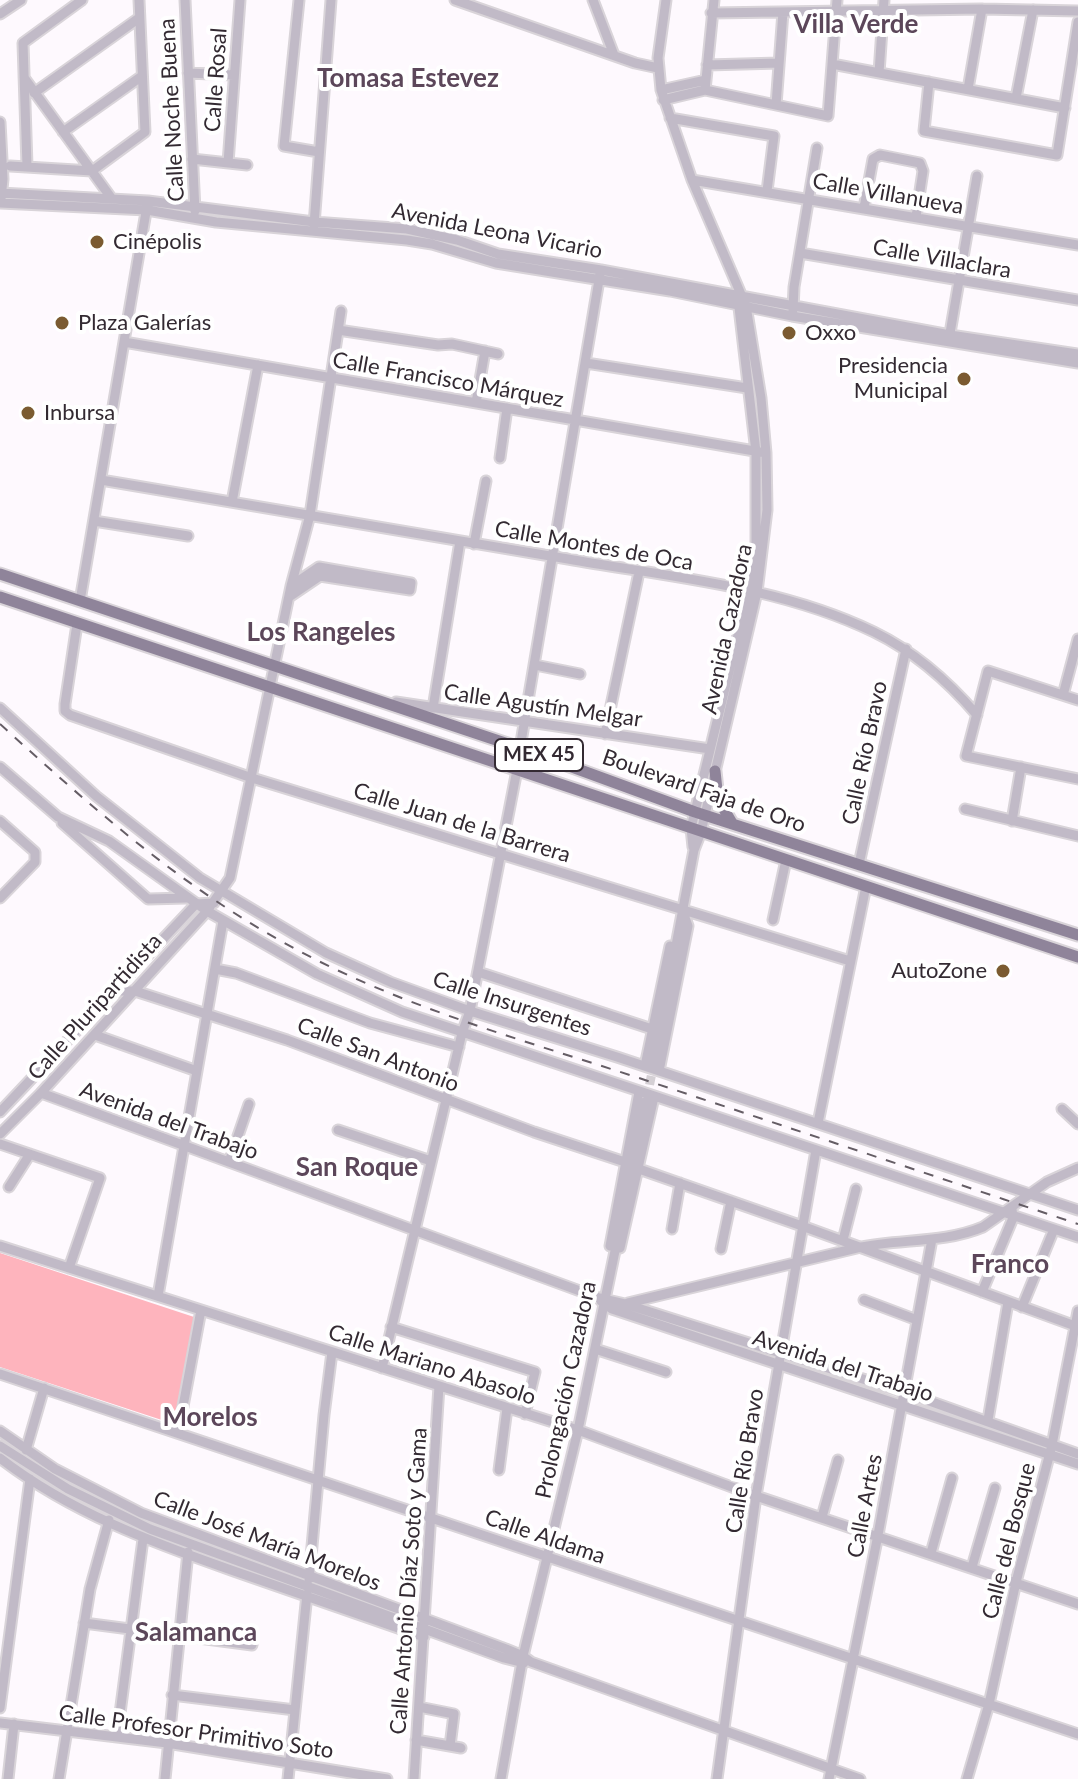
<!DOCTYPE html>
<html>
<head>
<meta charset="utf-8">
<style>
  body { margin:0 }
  canvas { display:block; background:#fef9fe }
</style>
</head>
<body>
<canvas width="1078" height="1779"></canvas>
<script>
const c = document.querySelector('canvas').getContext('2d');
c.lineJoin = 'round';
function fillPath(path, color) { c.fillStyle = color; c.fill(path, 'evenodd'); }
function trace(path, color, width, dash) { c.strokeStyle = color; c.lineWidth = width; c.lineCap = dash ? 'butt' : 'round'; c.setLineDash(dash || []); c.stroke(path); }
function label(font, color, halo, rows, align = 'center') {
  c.font = font + ' Lato,sans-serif'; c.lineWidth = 8; c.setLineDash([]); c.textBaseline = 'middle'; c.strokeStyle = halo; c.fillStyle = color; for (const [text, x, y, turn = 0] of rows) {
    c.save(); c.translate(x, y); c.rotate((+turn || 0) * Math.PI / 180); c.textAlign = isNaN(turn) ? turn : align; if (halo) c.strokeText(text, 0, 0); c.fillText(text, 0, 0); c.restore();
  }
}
fillPath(new Path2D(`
  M0 1253 194 1317 174 1424 0 1367Z`), '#feb4bd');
trace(new Path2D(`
  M647 1098 654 1062`), '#d5d0d5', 9, [9, 4.5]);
const minor = new Path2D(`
  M185 0 195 211
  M299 0 284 146 319 152
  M455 0 635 63 658 68
  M593 0 614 55
  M711 13 982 9 1078 11
  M0 14 21 0
  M832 64 1065 108
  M707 65 779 63
  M188 73 234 75
  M879 73 884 0
  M25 79 112 199
  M929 82 924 131 1057 155 1078 22
  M968 89 982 9
  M661 90 706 80
  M705 90 714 0
  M34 93 139 18
  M1016 98 1033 10
  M663 100 705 90 828 116 837 0
  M776 105 783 12
  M670 118 774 136 767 191
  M0 122 3 179 1 199
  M63 132 142 76
  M192 159 247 165
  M228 163 240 0
  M10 166 92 171 145 132 139 0
  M27 166 23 43 82 0
  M692 180 1078 245
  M0 193 148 201 314 222 407 229 457 240 498 254 601 270 950 335 1078 354
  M0 203 147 210 216 222 407 240 432 244 496 263 670 291 792 316 1078 363
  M864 208 873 159 880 155 920 163 923 171 916 217
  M314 225 331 0
  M800 253 1078 300
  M793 310 794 287 817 148
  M338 330 438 345 452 344 498 354
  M949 339 977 176
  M124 342 766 453
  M586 363 747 388
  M476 403 485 351
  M500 458 507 408
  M101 480C256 506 412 533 568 559 670 577 779 586 874 632 915 652 947 680 977 715
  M232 502 258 365
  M94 521 188 536
  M474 544 486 481
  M289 597 320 576 410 590 411 583 319 567 291 586
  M80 601 147 206
  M77 624 65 704V711L70 715 252 778 850 961
  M535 665 580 674
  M1063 695 1078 639
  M1078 700 988 671 966 756 1078 779
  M396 702 710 749
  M0 708 96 796 200 878 326 953 390 982 470 1011 617 1057 1078 1210
  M433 708 460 541
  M605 734 639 572
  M520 748 600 274
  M0 767 58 817 109 841 207 911 317 974 402 1012 1078 1237
  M517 770 527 765 529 760 521 748
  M965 809 1078 836
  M0 821 35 852V862L0 898
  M1012 821 1021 767
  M62 823 148 899 186 898
  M693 847 691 828 749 590 756 544V452L738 299
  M859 864 906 649
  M773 920 786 860
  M215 969 236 973 370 1023 459 1047
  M478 972 652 1029
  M116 991H135L287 1040 534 1132 625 1162
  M95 1035 197 1071
  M654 1062 694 850 701 832 757 592 767 510 766 453 761 398 746 306 692 180 661 90 658 58 666 0
  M645 1066 670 946
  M659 1071 688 926 683 912
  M41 1093 599 1298 625 1304 904 1392 1078 1454
  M1062 1109 1078 1124
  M0 1112 196 904 214 903
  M818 1123 866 886
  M338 1130 431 1161
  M0 1134 41 1093 207 911 230 878 291 586 310 515 341 311
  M0 1144 100 1178 69 1268
  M229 1162 249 1104
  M639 1169 802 1226 1078 1327
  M9 1187 30 1154
  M672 1229 680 1183
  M843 1240 856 1189
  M0 1246 578 1430 756 1496 1078 1604
  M610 1246 639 1092
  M620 1248 654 1097
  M721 1249 731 1201
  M982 1292 1013 1218 1012 1209
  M158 1296 223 921
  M864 1300 917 1320
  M601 1301 612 1309 1078 1464
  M628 1303 861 1247C901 1239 945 1243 983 1227L1047 1182 1078 1168
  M1022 1307 1052 1234
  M391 1327 535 1372 525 1414
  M595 1349 666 1372
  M382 1368 462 1033 470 1011 517 770
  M0 1374 1078 1734
  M988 1420 1008 1302
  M0 1431 55 1469 141 1513 506 1649 523 1656 531 1662 860 1779
  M178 1433 201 1310
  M0 1446 68 1489 150 1529 504 1658 524 1663
  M26 1450 44 1388
  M0 1458C70 1512 151 1542 234 1571 297 1593 361 1615 424 1637
  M499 1470 507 1408
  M822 1517 838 1460
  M931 1553 952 1478
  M972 1567 995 1488
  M309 1579 324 1415 332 1352
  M84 1623 252 1645
  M172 1695 295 1710
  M419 1707 454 1714 450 1746
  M0 1708 30 1479
  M0 1723 167 1743 387 1779
  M117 1736 143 1539
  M416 1740 461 1748
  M8 1779 14 1724
  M59 1779 90 1589 109 1520
  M165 1779 188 1552
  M288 1779 307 1594
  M414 1779 439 1386
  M501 1779 523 1656 578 1430 646 1101
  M717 1779 756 1496 816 1150
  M829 1779 878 1535 932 1239
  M967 1779 989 1704 1016 1582 1052 1445 1078 1311`);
const major = new Path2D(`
  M0 574 520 748 695 812 1078 935
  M0 597 1078 957
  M715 771 718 799 732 823`);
trace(minor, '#d9d4d9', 13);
trace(major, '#d9d4d9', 15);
trace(minor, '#c1bac7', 9);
trace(major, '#8f849a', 11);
trace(new Path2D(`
  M0 724C88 804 177 883 281 941 392 1004 516 1038 636 1077 784 1126 931 1175 1078 1224`), '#655d65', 2, [10, 10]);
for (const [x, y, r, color] of [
  [97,242,8,"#7b5b31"],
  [62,323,8,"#7b5b31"],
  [789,333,8,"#7b5b31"],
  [964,379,8,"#7b5b31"],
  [28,413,8,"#7b5b31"],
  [1003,971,8,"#7b5b31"]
]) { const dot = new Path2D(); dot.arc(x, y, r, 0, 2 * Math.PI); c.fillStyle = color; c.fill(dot); trace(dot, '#fff', 3); }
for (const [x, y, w] of [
  [539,755,88]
]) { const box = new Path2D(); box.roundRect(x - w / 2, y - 16, w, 32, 6); c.fillStyle = '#fff'; c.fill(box); trace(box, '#332a32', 2); }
label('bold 20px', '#332a32', null, [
  ["MEX 45",539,755]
]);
label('22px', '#332a32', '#fff', [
  ["Calle Rosal",216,80,-86],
  ["Calle Noche Buena",172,110,-93],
  ["Calle Villanueva",888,194,10],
  ["Avenida Leona Vicario",497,231,11],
  ["Calle Villaclara",942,259,10],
  ["Calle Francisco Márquez",448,380,10],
  ["Calle Montes de Oca",594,546,10],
  ["Avenida Cazadora",727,629,-78],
  ["Calle Agustín Melgar",543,706,8],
  ["Calle Río Bravo",865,753,-78],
  ["Boulevard Faja de Oro",704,791,19],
  ["Calle Juan de la Barrera",462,823,17],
  ["Calle Insurgentes",512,1004,18],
  ["Calle Pluripartidista",95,1007,-48],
  ["Calle San Antonio",378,1055,21],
  ["Avenida del Trabajo",169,1121,20],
  ["Calle Mariano Abasolo",432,1365,18],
  ["Avenida del Trabajo",843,1366,18],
  ["Prolongación Cazadora",566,1390,-78],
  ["Calle Río Bravo",745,1461,-81],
  ["Calle Artes",865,1506,-79],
  ["Calle Aldama",545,1537,19],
  ["Calle José María Morelos",267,1541,21],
  ["Calle del Bosque",1009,1541,-76],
  ["Calle Antonio Díaz Soto y Gama",409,1581,-86],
  ["Calle Profesor Primitivo Soto",196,1732,8]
]);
label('22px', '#332a32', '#fff', [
  ["Cinépolis",113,242],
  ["Plaza Galerías",78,323],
  ["Oxxo",805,333],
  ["Presidencia",948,366,"right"],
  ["Municipal",948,391,"right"],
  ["Inbursa",44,413],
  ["AutoZone",987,971,"right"]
], 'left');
label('bold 26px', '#5c475a', '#fff', [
  ["Villa Verde",856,25],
  ["Tomasa Estevez",408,79],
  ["Los Rangeles",321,633],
  ["San Roque",357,1168],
  ["Franco",1010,1265],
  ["Morelos",210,1418],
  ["Salamanca",196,1633]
]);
</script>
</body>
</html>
